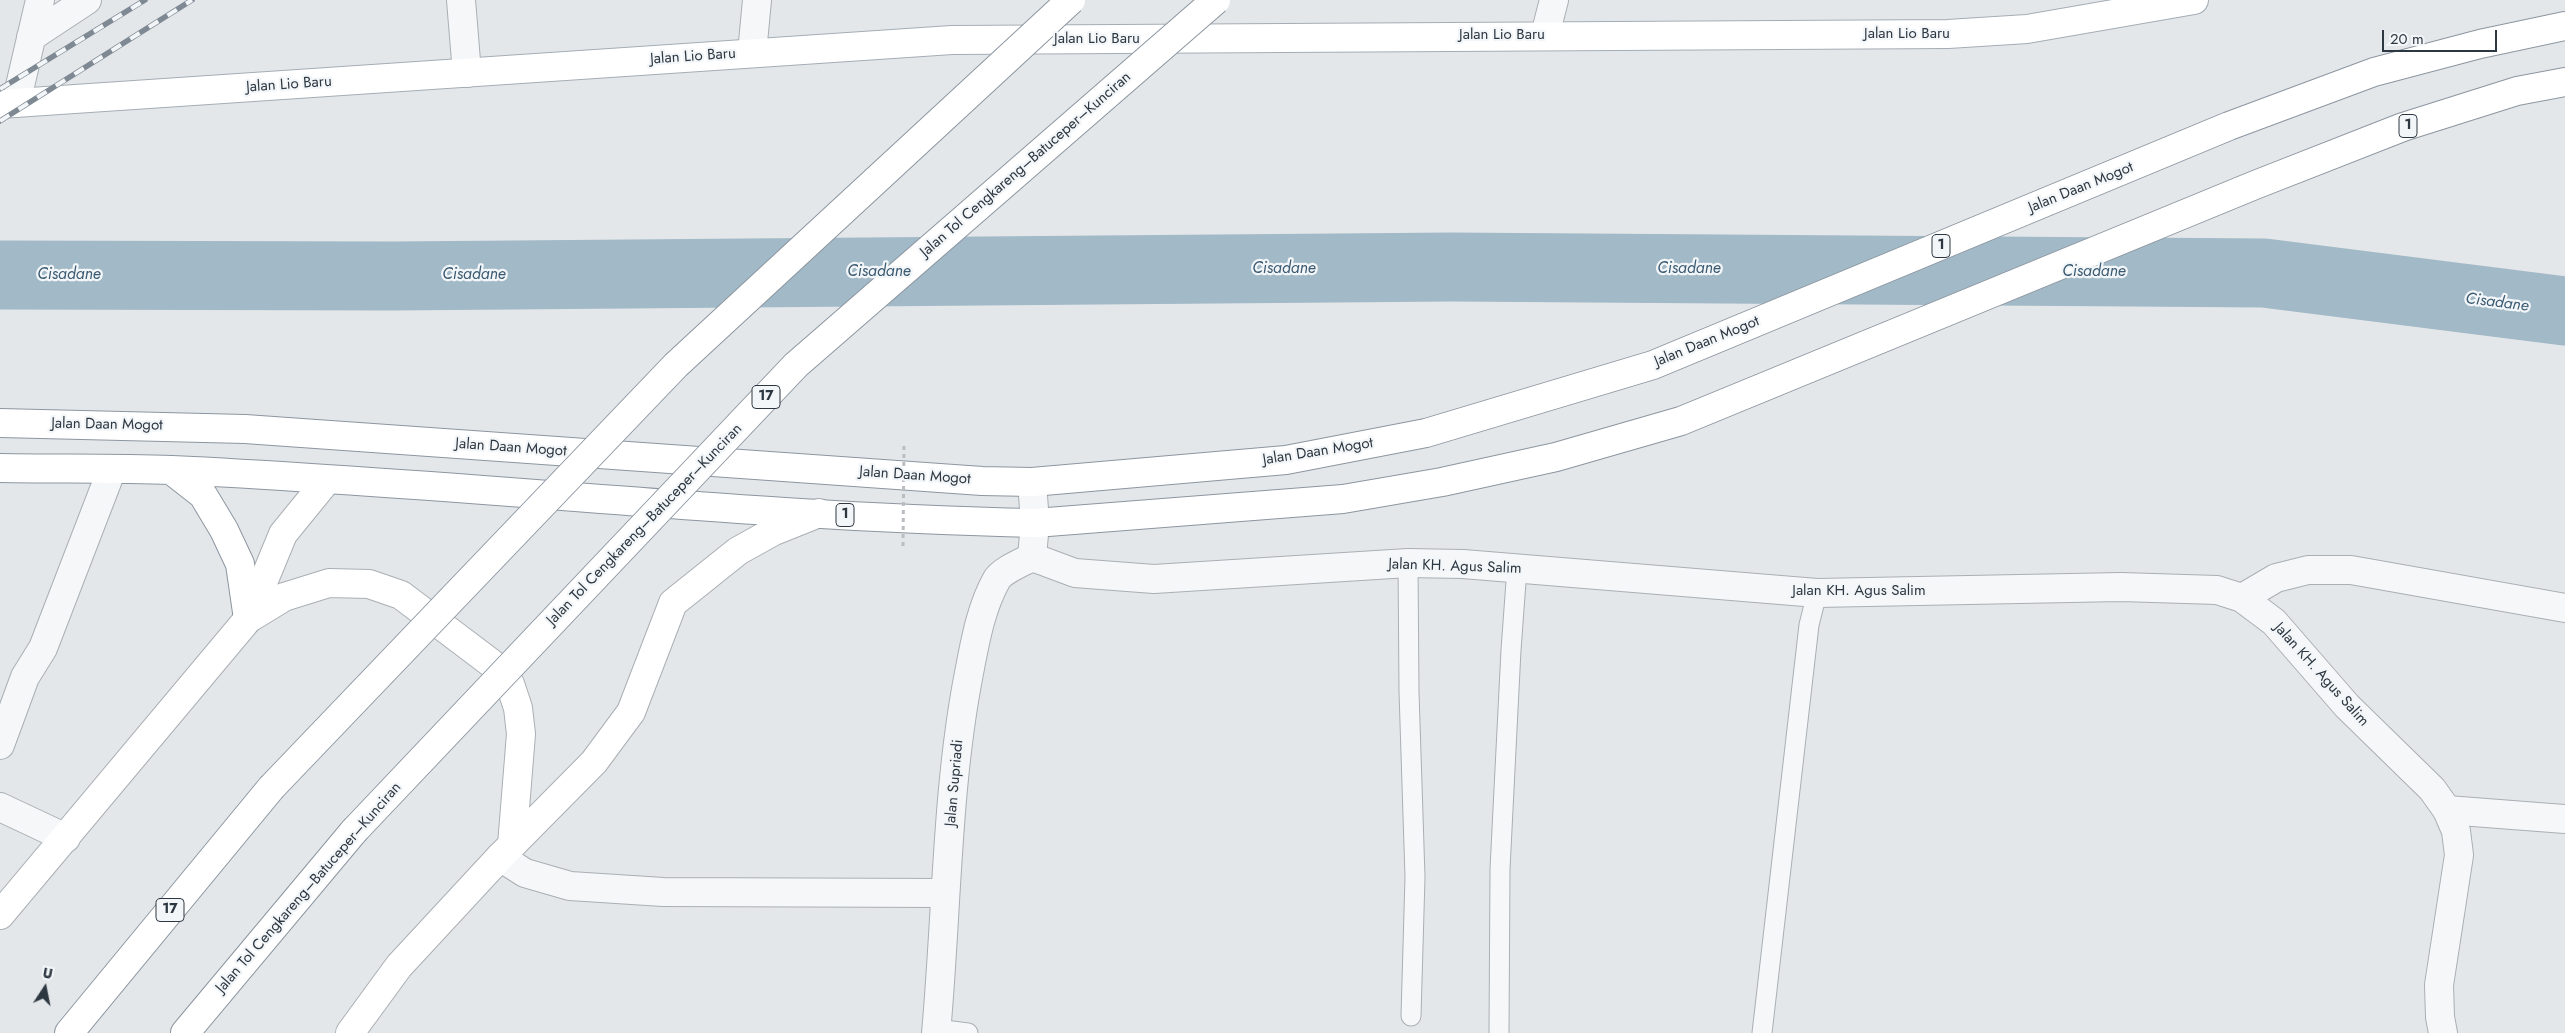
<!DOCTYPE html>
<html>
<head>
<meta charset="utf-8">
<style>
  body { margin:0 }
  #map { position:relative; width:2565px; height:1033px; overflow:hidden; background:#e4e7ea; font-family:Jost,sans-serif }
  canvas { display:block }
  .north { position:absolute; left:20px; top:963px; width:50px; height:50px; -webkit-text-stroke:4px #f3f6f8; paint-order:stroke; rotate:11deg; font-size:14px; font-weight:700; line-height:20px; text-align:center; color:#2d3741 }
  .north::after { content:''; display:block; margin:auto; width:18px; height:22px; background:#2d3741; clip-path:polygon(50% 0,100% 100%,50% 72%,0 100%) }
  .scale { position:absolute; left:2382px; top:30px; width:115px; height:22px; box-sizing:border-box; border:2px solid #2d3741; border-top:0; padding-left:6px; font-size:15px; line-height:18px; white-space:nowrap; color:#2d3741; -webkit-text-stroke:4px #f3f6f8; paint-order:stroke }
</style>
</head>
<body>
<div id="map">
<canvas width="2565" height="1033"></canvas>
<div class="north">U</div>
<div class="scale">20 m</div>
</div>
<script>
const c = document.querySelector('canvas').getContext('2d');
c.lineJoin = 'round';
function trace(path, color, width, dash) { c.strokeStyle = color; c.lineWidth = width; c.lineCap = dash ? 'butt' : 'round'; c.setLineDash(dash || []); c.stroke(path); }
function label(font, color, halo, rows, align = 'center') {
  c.font = font + ' Jost,sans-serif'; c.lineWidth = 4.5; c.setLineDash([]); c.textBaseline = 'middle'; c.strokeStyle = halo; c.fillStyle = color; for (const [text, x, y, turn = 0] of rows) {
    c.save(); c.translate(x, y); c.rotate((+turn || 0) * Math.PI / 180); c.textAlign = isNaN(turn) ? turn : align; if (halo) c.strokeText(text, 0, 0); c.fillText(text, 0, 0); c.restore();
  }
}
trace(new Path2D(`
  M0 275 394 276 1452 267 2264 273 2565 311`), '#a2b9c7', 69);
const service = new Path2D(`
  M1408 563 1409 692 1415 877 1411 1016
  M936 1029 968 1033
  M1499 1033 1500 869 1511 650 1517 568
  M1762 1033 1809 625 1817 593`);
const minor = new Path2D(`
  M461 0 467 73
  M1545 35 1554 0
  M31 37 87 0
  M752 53 757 0
  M16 103 40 0
  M2242 598 2276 578 2308 570H2351L2565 608
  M0 745 25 677 43 648 112 469
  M0 807 66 838
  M2447 810 2565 819
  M500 857 525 873 570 886 663 892 945 893
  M936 1033C947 914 946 791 969 673 975 642 981 607 997 579 1003 570 1023 562 1032 557`);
const tertiary = new Path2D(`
  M1032 482 1035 523 1032 557 1075 573 1154 579 1408 563 1463 564 1817 593 2121 587 2217 590 2242 598 2274 622 2347 706 2432 789 2447 810 2456 831 2459 855 2439 985 2440 1017 2443 1033`);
const secondary = new Path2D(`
  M248 619 284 597 329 583 369 584 401 595 495 666 510 684 518 708 521 734 512 845
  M0 915 248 619 283 534 327 480
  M350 1033 399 966 500 857 594 762 631 712 673 603 738 551 774 531 819 513`);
const primary = new Path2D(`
  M0 104 952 40 1948 34 2027 29 2194 0`);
const trunk = new Path2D(`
  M0 423 245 429 982 481 1032 482 1286 460 1426 433 1653 365 2229 126 2374 72 2480 44 2565 26
  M0 468C57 469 115 468 172 470 460 483 747 517 1035 523L1343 499 1442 482 1556 457 1681 421 2255 185 2403 127 2517 91 2565 82
  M171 470 203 495 224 530 240 564 248 619`);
const motorway = new Path2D(`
  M69 1033 271 788
  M185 1033 354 831`);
trace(service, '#a9afb4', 21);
trace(minor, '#a9afb4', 30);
trace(tertiary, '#a9afb4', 30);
trace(secondary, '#a9afb4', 30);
trace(primary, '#a4adb5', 30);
trace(trunk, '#8c96a0', 30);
trace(motorway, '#8c96a0', 30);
trace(service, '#f6f7f9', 19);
trace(minor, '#f6f7f9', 28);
trace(tertiary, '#f6f7f9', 28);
trace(secondary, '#fff', 28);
trace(primary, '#fff', 28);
trace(trunk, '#fff', 28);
trace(motorway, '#fff', 28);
const rail = new Path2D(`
  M0 89 145 0
  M0 121 192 0`);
trace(rail, '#7e8993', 5.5);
trace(rail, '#f3f6f8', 4, [11]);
const motorwayBridge = new Path2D(`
  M271 788 676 365 1071 0
  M354 831 796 365 1216 0`);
trace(motorwayBridge, '#8c96a0', 30, []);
trace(new Path2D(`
  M903 546 904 443`), '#babdc2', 3, [4, 4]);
trace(motorwayBridge, '#fff', 28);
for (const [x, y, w] of [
  [2408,126,18],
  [1941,246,18],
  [766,397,28],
  [845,515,18],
  [170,910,28]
]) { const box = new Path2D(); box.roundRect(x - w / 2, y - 11.5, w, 23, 4); c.fillStyle = '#f3f6f8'; c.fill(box); trace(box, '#2d3741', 1); }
label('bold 14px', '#2d3741', null, [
  ["1",2408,126],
  ["1",1941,246],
  ["17",766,397],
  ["1",845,515],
  ["17",170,910]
]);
label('15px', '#2d3741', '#f3f6f8', [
  ["Jalan Lio Baru",1907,34],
  ["Jalan Lio Baru",1502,35],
  ["Jalan Lio Baru",1097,39],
  ["Jalan Lio Baru",693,57,-4],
  ["Jalan Lio Baru",289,85,-4],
  ["Jalan Tol Cengkareng–Batuceper–Kunciran",1026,165,-41],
  ["Jalan Daan Mogot",2081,188,-22],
  ["Jalan Daan Mogot",1707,342,-22],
  ["Jalan Daan Mogot",107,425,1],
  ["Jalan Daan Mogot",511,448,4],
  ["Jalan Daan Mogot",1318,452,-9],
  ["Jalan Daan Mogot",915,476,4],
  ["Jalan Tol Cengkareng–Batuceper–Kunciran",645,525,-46],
  ["Jalan KH. Agus Salim",1455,567,2],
  ["Jalan KH. Agus Salim",1859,591],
  ["Jalan KH. Agus Salim",2321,675,48],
  ["Jalan Supriadi",955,783,-85],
  ["Jalan Tol Cengkareng–Batuceper–Kunciran",309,888,-49]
]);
label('italic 16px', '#3a5a72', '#f3f6f8', [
  ["Cisadane",1284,269],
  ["Cisadane",1689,269],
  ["Cisadane",879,272],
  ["Cisadane",2094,272],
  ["Cisadane",69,275],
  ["Cisadane",474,275],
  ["Cisadane",2497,303,7]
]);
</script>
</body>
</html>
